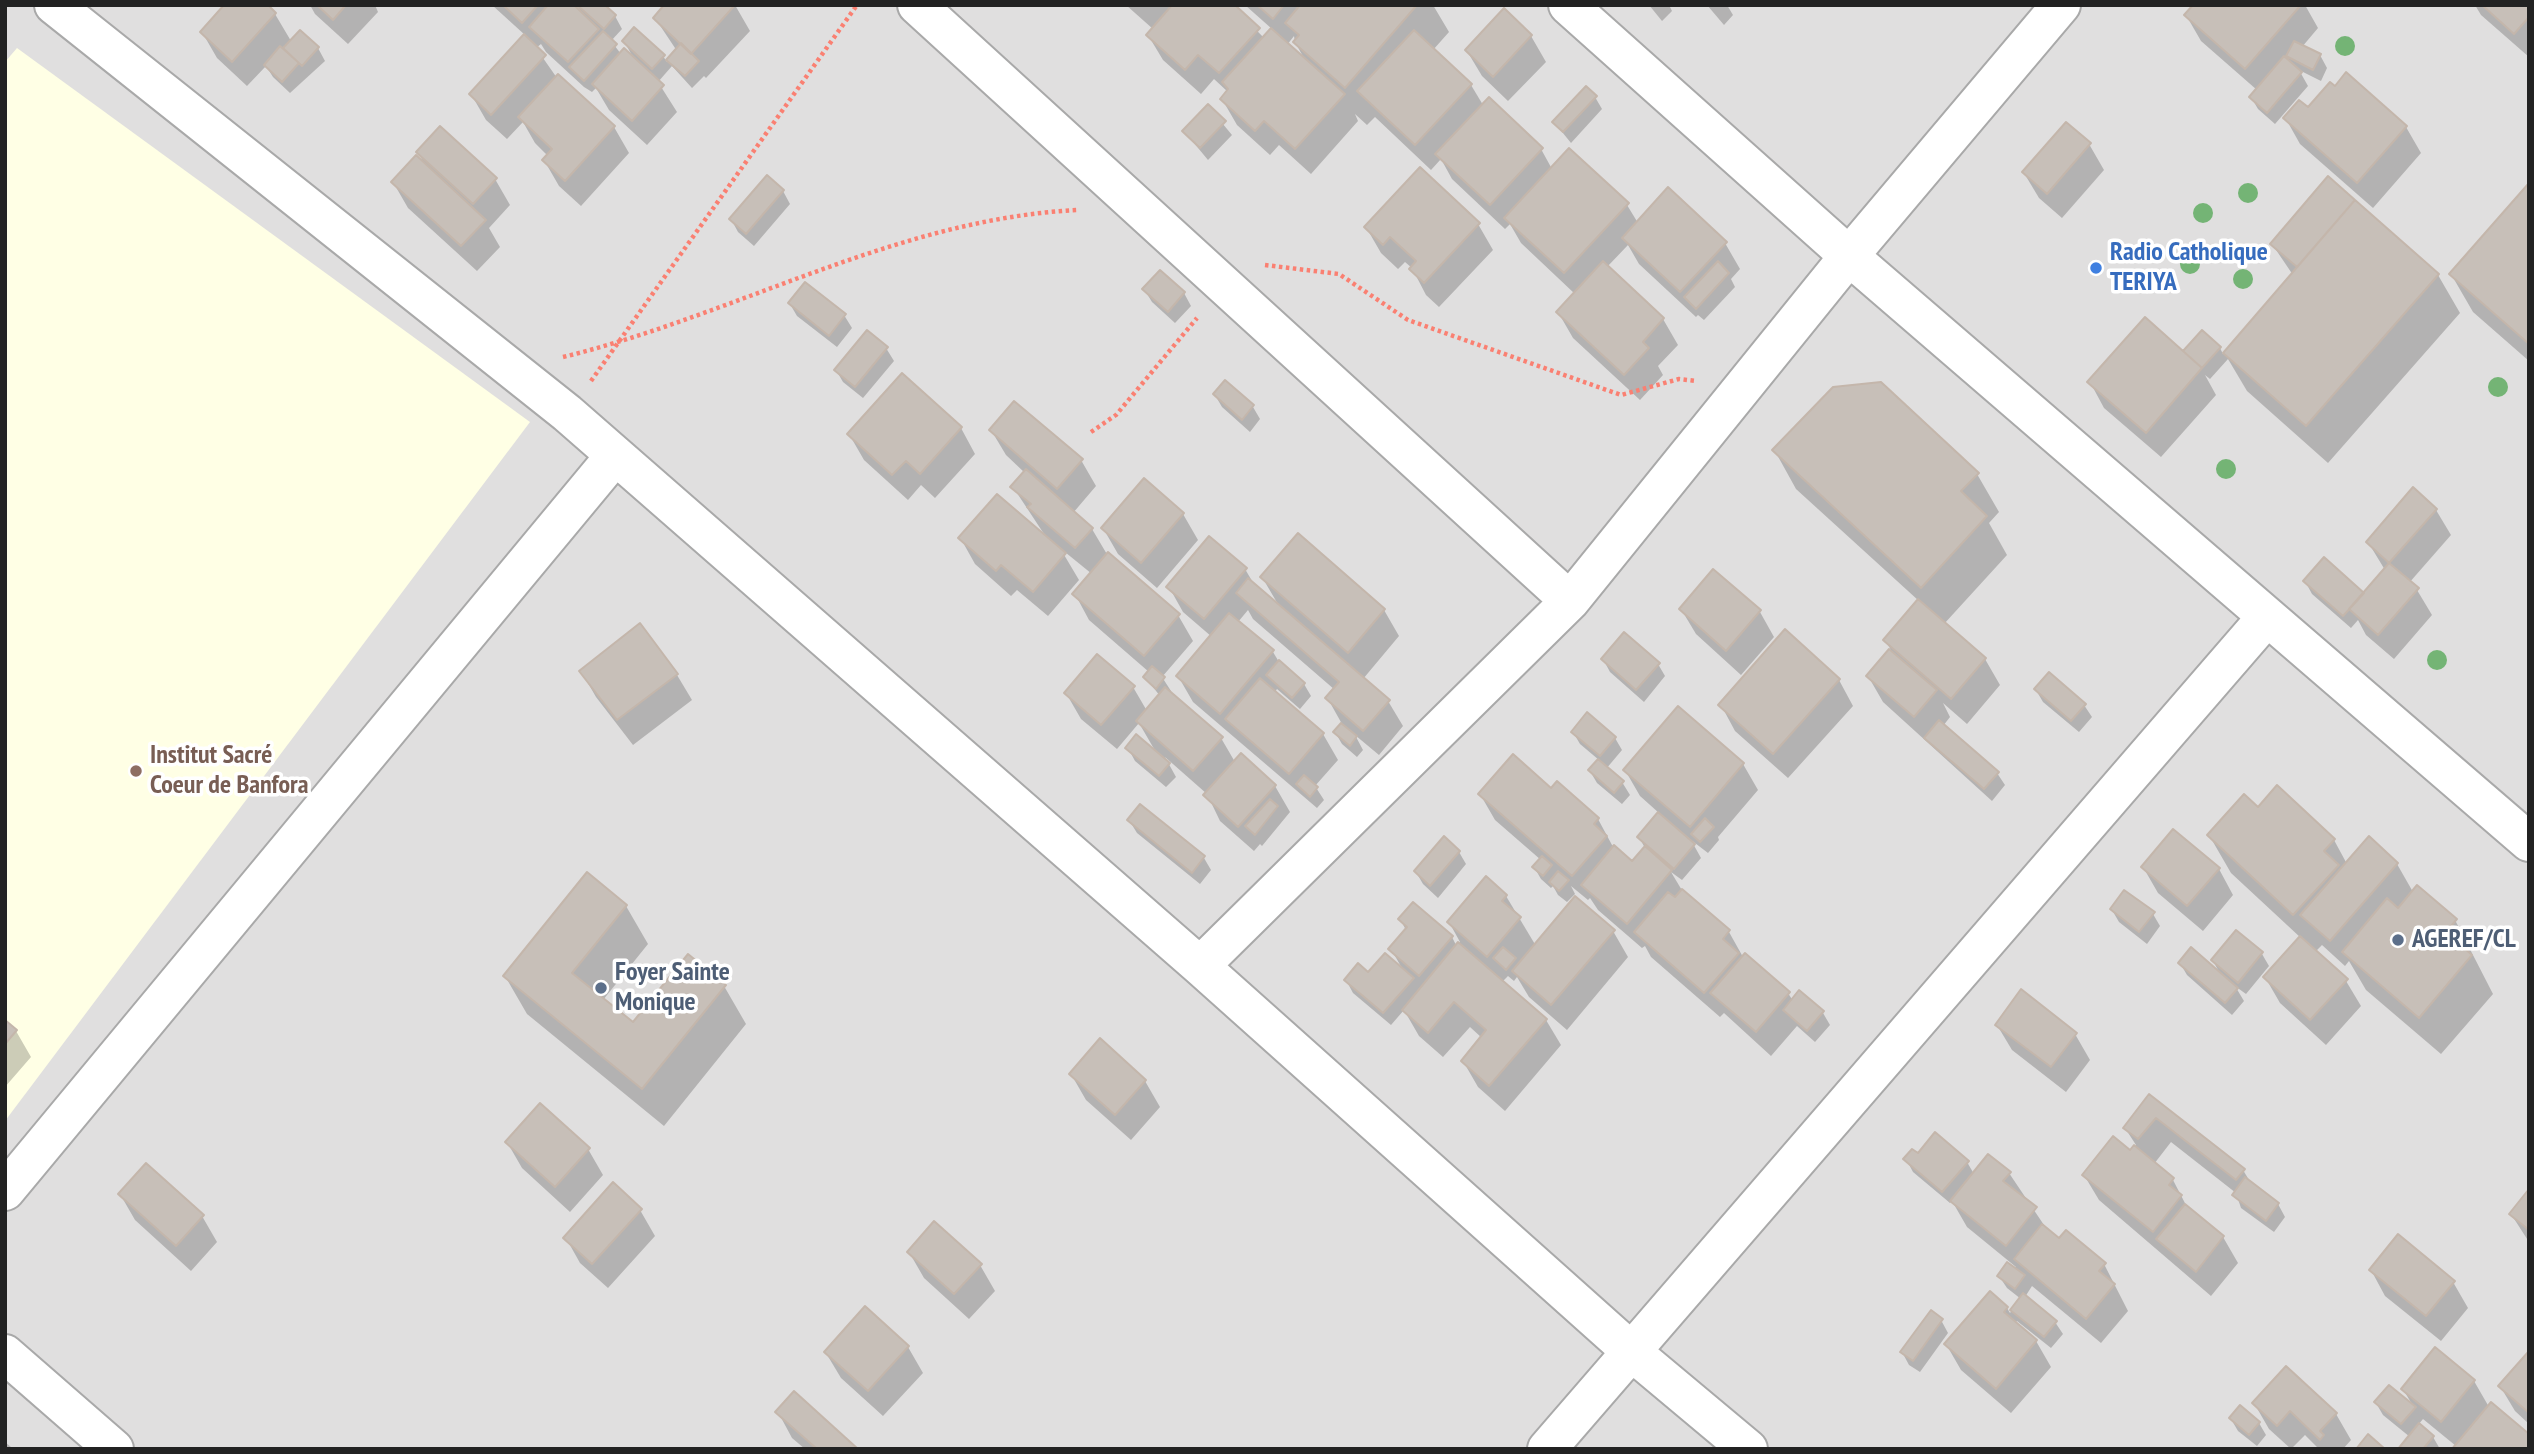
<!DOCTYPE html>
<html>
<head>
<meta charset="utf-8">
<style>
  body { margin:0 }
  #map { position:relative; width:2534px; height:1454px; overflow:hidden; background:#f2efe9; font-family:"PT Sans Narrow",sans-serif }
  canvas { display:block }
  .frame { position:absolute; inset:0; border:7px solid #222; pointer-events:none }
</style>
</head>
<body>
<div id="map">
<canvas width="2534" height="1454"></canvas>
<div class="frame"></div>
</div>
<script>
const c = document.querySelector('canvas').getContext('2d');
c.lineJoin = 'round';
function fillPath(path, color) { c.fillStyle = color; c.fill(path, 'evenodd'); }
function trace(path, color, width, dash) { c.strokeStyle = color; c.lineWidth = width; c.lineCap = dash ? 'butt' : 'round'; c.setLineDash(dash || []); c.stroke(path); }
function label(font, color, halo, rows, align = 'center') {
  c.font = font + ' "PT Sans Narrow",sans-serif'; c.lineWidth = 7; c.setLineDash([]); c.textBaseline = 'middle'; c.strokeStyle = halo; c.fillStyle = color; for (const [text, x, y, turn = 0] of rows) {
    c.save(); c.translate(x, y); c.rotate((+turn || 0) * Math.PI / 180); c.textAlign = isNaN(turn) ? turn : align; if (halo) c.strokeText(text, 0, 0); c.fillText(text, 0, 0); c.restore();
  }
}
fillPath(new Path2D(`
  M5 5H2529V1449H5Z`), '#e0dfdf');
fillPath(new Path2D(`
  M17 48 530 422 5 1121V62Z`), '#ffffe5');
fillPath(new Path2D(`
  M265 5 275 14 291 41 318 48 325 61 290 93 273 77 266 66 247 86 217 58 202 32Z
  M310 5H375L378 12 348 44 315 14Z
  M492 5H576L573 8 583 15 577 5 615 16 622 29 611 41 621 54 634 59 624 41 663 56 667 62 677 51 655 18 667 5H735L750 31 706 78 704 76 692 88 672 66 658 82 677 112 647 145 609 110 596 88 592 92 584 87 546 52 541 44 536 48 557 78 614 127 629 153 581 206 559 186 544 160 548 156 535 143 523 122 507 139 486 120 471 94 525 35Z
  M1126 5H1232L1264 38 1272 29 1245 5H1433L1449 32 1433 50 1471 85 1483 105 1541 149 1552 169 1627 205 1638 223 1725 243 1740 269 1731 279 1735 287 1704 320 1698 315 1696 317 1639 264 1628 245 1607 267 1663 319 1678 345 1658 366 1663 375 1640 400 1573 338 1558 312 1575 294 1521 243 1510 224 1505 229 1452 179 1441 159 1431 170 1375 117 1367 125 1355 114 1358 121 1311 174 1279 145 1270 155 1237 125 1222 99 1228 92 1214 79 1201 94 1163 60 1148 35 1153 29ZM1294 36 1295 42 1305 60 1287 45Z
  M1649 5H1669L1672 11 1662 21Z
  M1707 5H1727L1733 15 1724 25Z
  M2195 5H2305L2318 28 2302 47 2320 55 2327 68 2321 81 2299 70 2308 86 2275 124 2258 109 2251 97 2257 90 2201 41 2186 15Z
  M2475 5H2529V57L2481 15Z
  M1531 36 1546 62 1508 101 1482 76 1467 51Z
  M2347 75 2406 127 2421 153 2373 208 2300 144 2286 119 2308 110Z
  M1595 97 1602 109 1571 143 1554 122Z
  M1208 106 1232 135 1208 160 1184 131Z
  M2089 144 2104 170 2062 218 2039 198 2024 173Z
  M418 152 495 179 510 205 489 228 500 247 477 271 408 208 393 182 425 165Z
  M2329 179 2438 275 2460 313 2328 463 2247 391 2228 359 2210 379 2205 375 2216 395 2161 457 2104 408 2090 382 2184 353 2220 348 2223 354 2293 275 2272 244Z
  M2529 186V361L2473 312 2451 274Z
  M783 191 790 204 754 246 738 232 731 219Z
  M1478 224 1493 250 1439 307 1426 295 1412 268 1405 262 1398 269 1381 253 1366 227Z
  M1160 272 1184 293 1191 306 1175 323 1152 302 1144 289Z
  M790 304 844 315 852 328 837 347 797 316Z
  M886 348 894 361 863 398 843 382 836 370Z
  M1225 382 1253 407 1260 419 1250 432 1222 407 1215 395Z
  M961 428 975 454 935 498 921 485 908 500 864 460 849 434Z
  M991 430 1081 460 1096 486 1073 513 1092 529 1108 556 1178 615 1193 641 1162 677 1171 691 1169 694 1221 738 1235 762 1275 786 1290 812 1262 846 1260 844 1254 851 1220 821 1207 794 1165 757 1176 777 1166 787 1135 761 1128 748 1157 754 1139 723 1117 749 1081 719 1066 693 1133 687 1147 711 1160 696 1145 677 1149 672 1089 620 1075 594 1092 574 1060 548 1079 580 1048 616 1017 590 1011 596 975 564 961 539 1048 540 1013 487 1025 473 1006 455Z
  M1775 451 1977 474 1999 512 1989 523 2007 555 1944 624 1985 659 2000 685 1967 724 1943 703 1950 717 1943 726 1997 773 2005 785 1992 801 1883 702 1868 676 1891 650 1885 640 1919 601 1796 489Z
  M2436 510 2451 535 2409 583 2417 590 2432 615 2394 659 2366 635 2358 620 2351 628 2312 594 2305 581 2364 595 2385 570 2368 542Z
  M1183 514 1198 540 1157 588 1118 554 1103 528Z
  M1245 569 1255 586 1279 606 1262 577 1384 610 1399 636 1363 679 1388 701 1403 726 1379 755 1355 735 1363 750 1357 757 1342 744 1335 732 1342 724 1328 699 1335 690 1253 619 1248 610 1238 622 1273 652 1279 662 1304 684 1311 696 1300 709 1277 689 1275 692 1323 734 1338 760 1315 786 1324 800 1317 808 1193 702 1178 676 1212 637 1183 612 1169 587Z
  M1681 609 1760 612 1774 637 1741 675 1696 634Z
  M639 626 677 675 692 700 633 745 596 697 581 671Z
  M1603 659 1658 664 1665 676 1644 702 1610 672Z
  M1839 680 1853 706 1788 778 1735 731 1721 705Z
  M2036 690 2084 705 2092 717 2079 732 2043 702Z
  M1678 709 1743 764 1758 790 1718 837 1719 840 1708 853 1691 840 1701 858 1682 880 1671 872 1683 892 1729 932 1743 957 1788 993 1793 1001 1800 993 1823 1013 1830 1025 1815 1042 1797 1026 1771 1056 1724 1013 1720 1017 1651 957 1645 946 1642 948 1598 910 1590 898 1588 900 1571 886 1575 894 1567 902 1558 895 1553 886 1551 888 1541 879 1534 867 1541 860 1495 820 1480 794 1551 790 1598 819 1612 845 1633 863 1645 848 1639 837 1659 813 1640 796 1625 770Z
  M1573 732 1615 738 1622 750 1606 769 1622 782 1630 795 1622 804 1597 783 1590 771 1599 760 1580 744Z
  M1141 807 1204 858 1211 870 1200 884 1137 833 1129 820Z
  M2258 809 2334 840 2347 864H2397L2413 892 2455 920 2493 994 2441 1054 2366 990 2349 961 2345 966 2322 945 2315 952 2346 981 2361 1006 2326 1045 2280 1003 2265 977 2301 938 2231 873 2209 835Z
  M1459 852 1466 864 1438 898 1423 884 1416 872Z
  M2143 867 2219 869 2233 895 2203 931 2158 893Z
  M1506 896 1536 946 1613 931 1628 957 1567 1030 1529 997 1517 977 1514 981 1508 976 1502 982 1546 1020 1561 1045 1505 1111 1478 1087 1463 1061 1482 1038 1470 1027 1443 1057 1419 1036 1404 1010 1391 1025 1353 993 1346 980 1403 970 1391 949 1406 930 1400 919 1452 937 1457 947 1460 942 1449 922Z
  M626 906 648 944 603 1000 633 1025 724 986 746 1024 664 1126 527 1014 505 976Z
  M2112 910 2153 914 2160 926 2147 944 2119 922Z
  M2262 954 2269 966 2246 994 2235 986 2244 1001 2232 1015 2187 975 2180 963 2221 975 2213 961Z
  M5 1022 16 1031 31 1057 5 1087Z
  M1997 1025 2075 1034 2090 1060 2066 1092 2012 1050Z
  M1101 1041 1145 1081 1160 1107 1131 1140 1086 1100 1071 1074Z
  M2150 1097 2243 1170 2252 1185 2278 1204 2285 1217 2274 1232 2241 1208 2236 1193 2171 1142 2154 1164 2173 1180 2187 1207 2223 1237 2238 1263 2211 1296 2099 1200 2084 1175 2130 1153 2136 1145 2125 1128Z
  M507 1142 588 1149 603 1175 570 1212 522 1168Z
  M1918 1156 1967 1162 1974 1174 2009 1173 2048 1231 2059 1241 2104 1264 2128 1311 2101 1343 2032 1286 2025 1297 2055 1322 2063 1334 2051 1348 2017 1321 2015 1323 2036 1341 2051 1367 2011 1413 1961 1370 1946 1344 2007 1308 2010 1313 2021 1299 2007 1288 1999 1276 2016 1267 1967 1227 1952 1201 1950 1203 1913 1172 1906 1159Z
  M2529 1192V1242L2511 1214Z
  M120 1194 202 1216 217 1242 191 1271 135 1220Z
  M640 1210 655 1236 608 1288 580 1263 566 1238Z
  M909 1252 980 1265 995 1291 969 1319 924 1278Z
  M2371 1270 2453 1282 2468 1308 2441 1341 2385 1296Z
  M1941 1320 1948 1333 1920 1372 1909 1365 1902 1352Z
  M908 1347 923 1373 883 1416 841 1378 826 1353Z
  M2529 1353V1424L2515 1411 2500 1386Z
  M2286 1368 2336 1414 2351 1440 2343 1449H2319L2305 1435 2291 1449 2269 1429 2254 1403Z
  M2474 1381 2489 1407 2456 1446 2423 1419 2418 1425 2433 1437 2440 1449H2400L2410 1437 2383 1415 2376 1403 2413 1406 2403 1389Z
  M778 1412 855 1449H805L792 1438Z
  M2231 1419 2259 1423 2266 1435 2257 1446 2238 1431Z
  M5 1442 11 1447 12 1449H5Z`), '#0003');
const building = new Path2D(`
  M224 5H268L276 13 232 62 200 32Z
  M317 5H346L333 20Z
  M503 5H538L522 23Z
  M548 5H574L599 29 568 62 529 27Z
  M577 5H605L616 15 604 29Z
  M664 5H735L691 54 653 18Z
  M1172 5H1235L1260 28 1219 73 1198 55 1185 70 1146 35Z
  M1257 5H1284L1273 19Z
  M1300 5H1417L1345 88 1293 42 1299 35 1285 23Z
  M2193 5H2301L2245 69 2184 15Z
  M2482 5H2529V17L2514 34Z
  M1504 8 1532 35 1493 77 1465 50Z
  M634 27 665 55 652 69 622 41Z
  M1271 28 1345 94 1295 149 1264 121 1255 131 1220 99 1228 89 1222 82Z
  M300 30 319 47 302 66 283 48Z
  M1414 30 1472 84 1415 145 1357 91Z
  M603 31 617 44 584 81 569 67Z
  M524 34 546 55 491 115 469 94Z
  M2294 41 2321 54 2313 70 2286 56Z
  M681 43 699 61 685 76 666 60Z
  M280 46 299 63 282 82 264 65Z
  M624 48 664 85 632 121 592 84Z
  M2284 56 2302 72 2267 113 2249 97Z
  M2346 72 2407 126 2357 183 2283 118 2299 100 2308 107 2330 82 2335 86Z
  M558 74 615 126 565 181 542 160 552 149 518 117Z
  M1586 86 1597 96 1563 132 1552 122Z
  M1489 97 1543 148 1490 205 1435 154Z
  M1208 104 1226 121 1200 148 1182 131Z
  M2066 122 2091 143 2047 194 2022 172Z
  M440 126 497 178 473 204 416 152Z
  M1569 148 1629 203 1564 273 1504 218Z
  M416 155 486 220 461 246 391 182Z
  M1420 167 1480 223 1424 283 1409 269 1416 261 1390 237 1383 245 1364 227Z
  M767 175 784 190 746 234 729 219Z
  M2328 176 2355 200 2297 267 2270 244Z
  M2529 183V344L2449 274Z
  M1668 187 1727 242 1680 292 1622 238Z
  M2355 200 2439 274 2306 426 2223 353Z
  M1603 261 1664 318 1643 342 1649 348 1624 375 1556 312Z
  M1718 261 1729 273 1696 309 1684 297Z
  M1160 270 1185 292 1168 312 1142 289Z
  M805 282 846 314 829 336 788 303Z
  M2145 317 2202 368 2146 433 2087 382Z
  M867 330 888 347 855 387 834 370Z
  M2202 330 2221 347 2202 368 2183 351Z
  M902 373 962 427 920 474 906 461 892 475 847 434Z
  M1225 380 1254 405 1242 420 1213 394Z
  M1881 382 1979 473 1961 491 1987 516 1921 588 1772 450 1833 387Z
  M1014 401 1083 459 1057 489 989 430Z
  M1026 469 1093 528 1075 548 1027 507 1031 504 1010 487Z
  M1144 478 1184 513 1141 563 1101 528Z
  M2413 487 2437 509 2389 563 2366 542Z
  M997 494 1066 553 1033 592 1001 565 996 571 958 538Z
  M1298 533 1385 609 1348 653 1260 577Z
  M1209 536 1247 568 1204 619 1166 587Z
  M1108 552 1180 614 1144 656 1072 594Z
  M2324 557 2364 593 2343 616 2303 581Z
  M2389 563 2419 588 2378 635 2349 609Z
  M1713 569 1761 610 1726 651 1679 609Z
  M1248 578 1390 700 1363 731 1325 698 1339 682 1236 593Z
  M1918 599 1986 658 1951 699 1883 640Z
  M1229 613 1274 650 1220 714 1176 676Z
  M640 623 678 674 617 720 579 671Z
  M1785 629 1840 679 1773 754 1718 705Z
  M1624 632 1660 663 1636 690 1601 659Z
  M1889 649 1937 690 1914 717 1866 676Z
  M1097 654 1135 686 1101 725 1064 693Z
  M1279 660 1305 683 1292 698 1266 675Z
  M1152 666 1165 677 1156 689 1143 677Z
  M2049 672 2086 704 2071 721 2034 689Z
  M1260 678 1324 733 1289 774 1225 719Z
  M1165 687 1223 737 1193 771 1136 721Z
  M1678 706 1744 763 1690 827 1623 770Z
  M1587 712 1616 737 1600 756 1571 732Z
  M1939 720 1999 772 1984 789 1924 738Z
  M1341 723 1357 736 1350 746 1333 732Z
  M1136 734 1170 763 1159 776 1125 748Z
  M1241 753 1276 785 1238 827 1203 795Z
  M1513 754 1551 788 1557 781 1599 818 1594 824 1607 836 1572 876 1478 794Z
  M1598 759 1624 781 1614 793 1588 770Z
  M1304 775 1318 787 1310 797 1296 784Z
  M2277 785 2335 839 2324 851 2339 865 2293 915 2207 835 2244 794 2258 807Z
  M1270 799 1278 806 1255 835 1245 826Z
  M1140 804 1205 856 1192 873 1127 820Z
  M1658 812 1695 844 1674 869 1637 837Z
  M1705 818 1714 827 1700 842 1691 834Z
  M2173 829 2220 868 2187 906 2141 867Z
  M1444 836 1460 851 1430 886 1414 871Z
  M2369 836 2398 863 2330 941 2300 915Z
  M1614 845 1632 861 1645 846 1672 870 1627 924 1581 885Z
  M1542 856 1552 865 1543 876 1532 867Z
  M1558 871 1569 880 1559 891 1549 882Z
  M587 872 627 905 572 973 633 1022 688 954 726 985 642 1089 503 976Z
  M1486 876 1507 895 1502 901 1521 917 1487 957 1447 922Z
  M2417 885 2457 919 2446 932 2472 955 2419 1018 2342 952 2387 898 2398 908Z
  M1682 889 1730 930 1723 939 1739 953 1704 993 1634 932 1668 892 1675 897Z
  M2124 890 2155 912 2139 932 2110 909Z
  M1575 896 1615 930 1551 1005 1512 971Z
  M1413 902 1453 936 1419 976 1388 949 1407 927 1398 919Z
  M2236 930 2263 952 2238 983 2211 960Z
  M2300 936 2348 979 2310 1020 2263 977Z
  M1458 942 1547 1019 1489 1086 1461 1061 1486 1030 1454 1002 1428 1033 1402 1010Z
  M1503 947 1516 958 1506 970 1493 958Z
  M2191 947 2238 988 2225 1003 2178 963Z
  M1385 953 1414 978 1383 1013 1344 980 1358 963 1368 972Z
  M1745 953 1790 992 1756 1032 1710 993Z
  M2021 989 2077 1033 2051 1067 1995 1025Z
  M1799 990 1824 1011 1807 1031 1783 1010Z
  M5 1020 17 1030 5 1044Z
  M1100 1038 1146 1080 1115 1115 1069 1074Z
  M2149 1094 2245 1169 2236 1180 2156 1118 2138 1139 2123 1128Z
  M540 1103 590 1148 555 1187 505 1142Z
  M1935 1132 1969 1161 1942 1192 1903 1159 1912 1149 1918 1153Z
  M2113 1136 2130 1150 2134 1145 2174 1178 2169 1185 2182 1195 2153 1232 2082 1175Z
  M1988 1154 2011 1172 2003 1181 2037 1207 2006 1246 1950 1201Z
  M146 1163 204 1215 176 1246 118 1194Z
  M2245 1177 2279 1203 2266 1221 2232 1195Z
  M613 1182 642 1209 592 1264 563 1238Z
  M2529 1189V1230L2509 1214Z
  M2185 1204 2224 1236 2196 1272 2156 1239Z
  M934 1221 982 1264 954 1294 907 1252Z
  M2042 1224 2059 1238 2066 1230 2106 1263 2099 1271 2115 1284 2086 1319 2014 1259Z
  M2398 1234 2455 1281 2426 1316 2369 1270Z
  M2007 1262 2025 1275 2015 1289 1997 1276Z
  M1990 1291 2008 1307 2004 1312 2037 1340 1996 1389 1944 1344Z
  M2023 1293 2057 1321 2044 1337 2010 1310Z
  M865 1306 909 1346 868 1391 824 1352Z
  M1931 1310 1943 1319 1913 1361 1900 1352Z
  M2435 1347 2475 1380 2441 1422 2401 1389Z
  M2529 1351V1413L2498 1386Z
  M2286 1366 2337 1413 2320 1431 2324 1435 2320 1440 2290 1411 2277 1426 2252 1403Z
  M2389 1385 2416 1407 2401 1424 2374 1402Z
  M794 1391 858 1449H817L775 1412Z
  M2491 1402 2529 1434V1449H2452Z
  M2240 1405 2260 1422 2249 1435 2229 1418Z
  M2419 1423 2434 1436 2423 1449H2398Z
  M2368 1434 2385 1449H2356Z`);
fillPath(building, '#c7bfb8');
trace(building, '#c4b6ab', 2);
const minor = new Path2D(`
  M54 5 567 413 1200 966 1632 1352 1748 1449
  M917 5 1570 601
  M1568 5 1849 256 2529 842
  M1200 966 1570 601 1849 256 2061 5
  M5 1191 614 457
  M5 1354 114 1449
  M1547 1449 2266 618`);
trace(minor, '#a9a9a9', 42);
trace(new Path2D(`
  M1265 265 1339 274 1408 320 1621 395 1679 379 1696 381
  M563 357C736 315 897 219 1077 210
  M591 381 857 5
  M1091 432 1116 415 1197 318`), '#fa8072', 4.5, [3.5, 3.5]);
trace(minor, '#fff', 38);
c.fillStyle = '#74b475';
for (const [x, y] of [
  [2345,46],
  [2248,193],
  [2203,213],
  [2190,264],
  [2243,279],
  [2498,387],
  [2226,469],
  [2437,660]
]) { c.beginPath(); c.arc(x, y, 10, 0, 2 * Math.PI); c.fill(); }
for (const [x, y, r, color] of [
  [2096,268,7,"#3f7fe0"],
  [136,771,7,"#8d6e63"],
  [2398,940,7,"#5c6f8a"],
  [601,988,7,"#5c6f8a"]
]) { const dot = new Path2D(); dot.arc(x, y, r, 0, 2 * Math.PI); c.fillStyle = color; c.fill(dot); trace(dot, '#fff', 2.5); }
label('bold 26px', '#366cbe', '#fff', [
  ["Radio Catholique",2110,253],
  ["TERIYA",2110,283]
], 'left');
label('bold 26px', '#785e54', '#fff', [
  ["Institut Sacré",150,756],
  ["Coeur de Banfora",150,786]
], 'left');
label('bold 26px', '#4e5e75', '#fff', [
  ["AGEREF/CL",2412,940],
  ["Foyer Sainte",615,973],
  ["Monique",615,1003]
], 'left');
</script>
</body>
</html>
